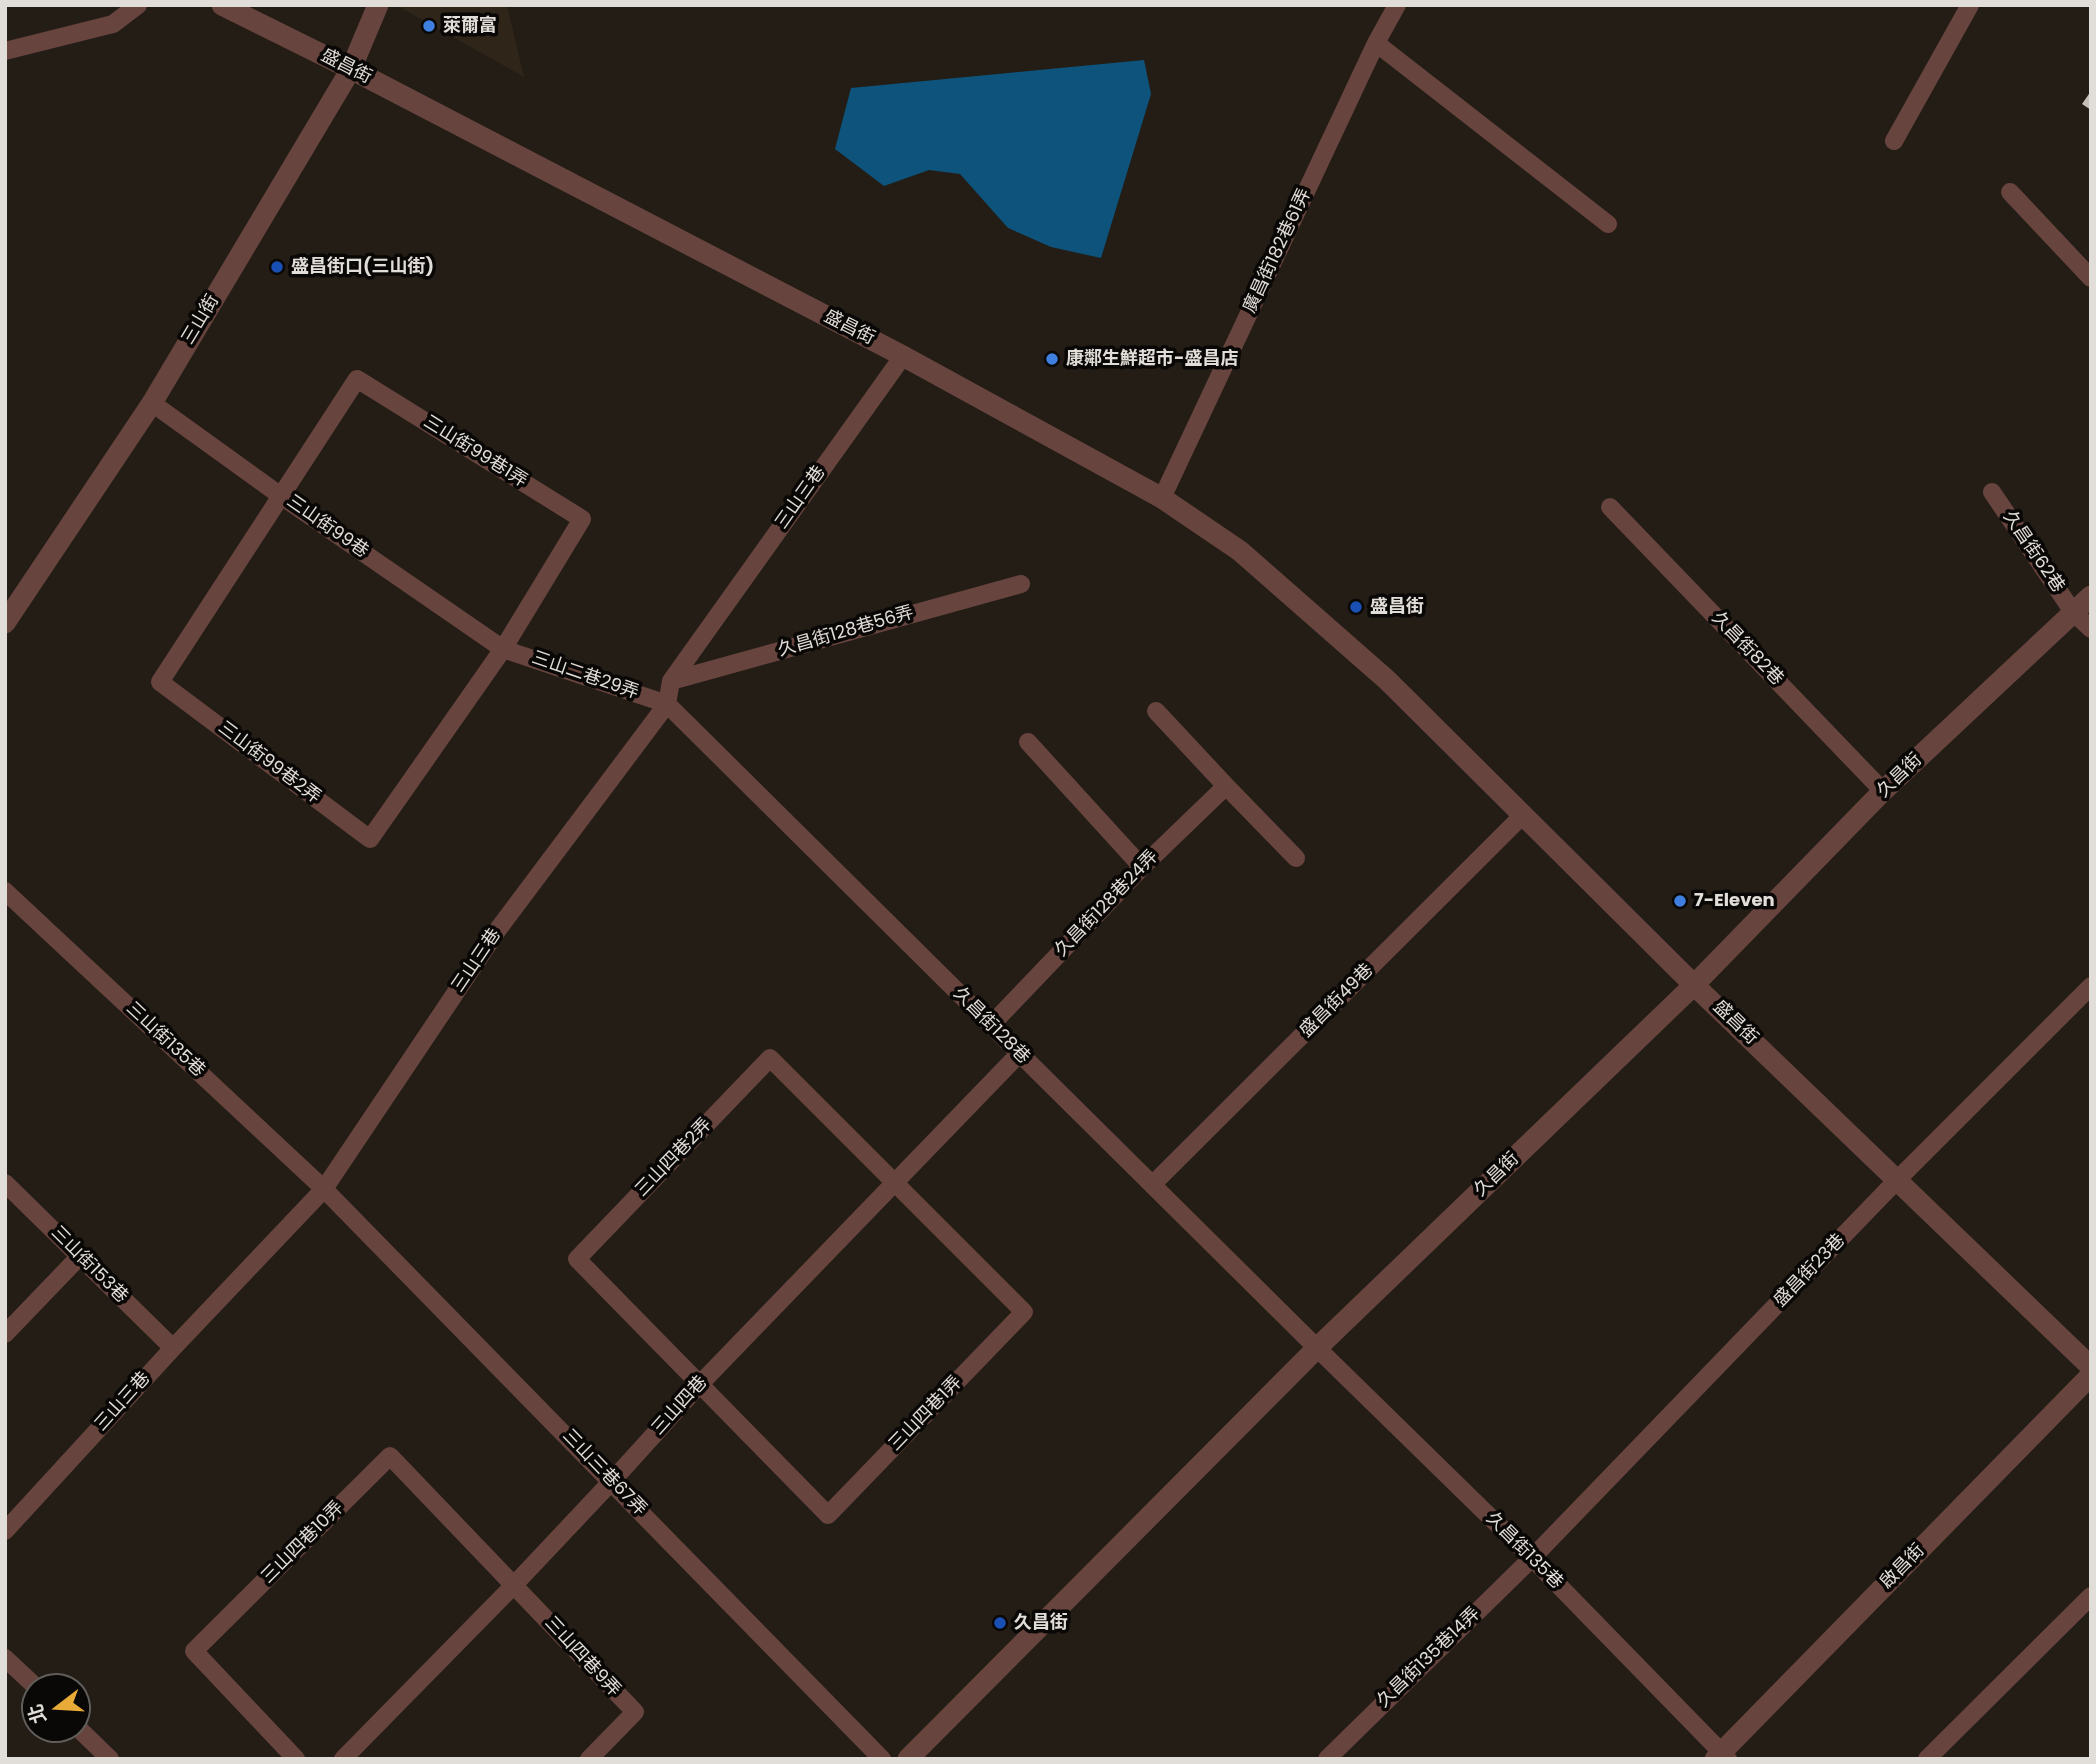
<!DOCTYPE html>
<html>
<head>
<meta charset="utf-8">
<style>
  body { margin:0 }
  #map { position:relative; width:2096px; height:1764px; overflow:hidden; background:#231d16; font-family:Poppins,"Noto Sans TC",sans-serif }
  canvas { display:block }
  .frame { position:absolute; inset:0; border:7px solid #e1ddd8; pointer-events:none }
  .north { position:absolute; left:21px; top:1673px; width:70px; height:70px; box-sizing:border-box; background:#0a0806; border:2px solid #605d5a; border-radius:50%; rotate:253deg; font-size:19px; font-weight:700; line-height:28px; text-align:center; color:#e1ddd8 }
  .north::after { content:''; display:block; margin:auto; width:24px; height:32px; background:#e9ab38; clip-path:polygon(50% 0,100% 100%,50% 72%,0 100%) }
</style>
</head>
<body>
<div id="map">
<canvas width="2096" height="1764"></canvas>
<div class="frame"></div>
<div class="north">北</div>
</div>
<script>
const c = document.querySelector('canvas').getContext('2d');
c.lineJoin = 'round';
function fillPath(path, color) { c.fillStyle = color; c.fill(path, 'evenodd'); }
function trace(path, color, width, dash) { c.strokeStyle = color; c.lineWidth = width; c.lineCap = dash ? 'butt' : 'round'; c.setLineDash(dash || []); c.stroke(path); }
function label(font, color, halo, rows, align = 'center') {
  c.font = font + ' Poppins,"Noto Sans TC",sans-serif'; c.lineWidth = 7; c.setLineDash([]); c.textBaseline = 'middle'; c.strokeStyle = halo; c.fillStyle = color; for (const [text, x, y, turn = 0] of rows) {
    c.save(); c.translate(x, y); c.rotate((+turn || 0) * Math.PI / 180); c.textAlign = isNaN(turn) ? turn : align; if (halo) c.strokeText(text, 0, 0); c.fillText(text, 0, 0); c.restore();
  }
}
fillPath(new Path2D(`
  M396 5H507L524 77Z`), '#2f2519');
fillPath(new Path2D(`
  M1144 60 1151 94 1101 258 1051 247 1008 228 960 174 929 170 884 186 835 149 851 88Z`), '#0d537b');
fillPath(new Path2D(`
  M2091 91V110L2082 104Z`), '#c6bfb6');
trace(new Path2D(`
  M1376 43 1608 224
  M5 51 113 24 138 5
  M1894 141 1970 5
  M2010 192 2091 278
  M357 379 582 519 503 649 370 839 160 682Z
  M152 403 281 496 503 649 667 704 1317 1348 1532 1558 1728 1759
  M1992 492 2073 612 2091 629
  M1162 498 1376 43 1397 5
  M1610 507 1883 791
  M671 681 1021 584
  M1156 711 1226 786 1296 858
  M1028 742 1142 867
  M5 891 324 1189 882 1759
  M991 1025 1142 867 1226 786
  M770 1058 1024 1312 828 1515 577 1259Z
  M5 1183 173 1348
  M1152 1185 1522 816
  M5 1334 80 1256
  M5 1531 173 1348 324 1189 499 928 667 704 671 681 903 356
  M5 1658 36 1687
  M77 1727 110 1759
  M296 1759 194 1651 390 1456 635 1712 589 1759
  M343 1759 514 1585 612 1481 700 1384 1019 1054
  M1327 1759 1532 1558 1898 1179 2091 986
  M1927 1759 2091 1596`), '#68443e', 18);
trace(new Path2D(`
  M222 5 351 69 903 356 1162 498 1240 551 1387 680 1694 985 2091 1367
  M5 623 152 403 351 69 378 5
  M908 1759 1317 1348 1694 985 1883 791 2091 596
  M1715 1759 2091 1375`), '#68443e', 21);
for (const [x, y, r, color] of [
  [429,26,7,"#3f7fe0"],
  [277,267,7,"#1a4fb4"],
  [1052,359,7,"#3f7fe0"],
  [1356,607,7,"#1a4fb4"],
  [1680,901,7,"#3f7fe0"],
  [1000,1623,7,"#1a4fb4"]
]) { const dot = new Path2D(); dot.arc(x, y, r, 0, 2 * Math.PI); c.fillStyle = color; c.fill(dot); trace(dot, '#0a0806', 2.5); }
label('bold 18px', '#e1ddd8', '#0a0806', [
  ["萊爾富",443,26],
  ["盛昌街口(三山街)",291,267],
  ["康鄰生鮮超市-盛昌店",1066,359],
  ["盛昌街",1370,607],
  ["7-Eleven",1694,901],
  ["久昌街",1014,1623]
], 'left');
label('18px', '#e1ddd8', '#0a0806', [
  ["盛昌街",346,67,27],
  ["廣昌街182巷61弄",1278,251,-65],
  ["三山街",201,320,-59],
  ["盛昌街",849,328,27],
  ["三山街99巷1弄",475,452,32],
  ["三山三巷",801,498,-55],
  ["三山街99巷",327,527,35],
  ["久昌街62巷",2033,552,56],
  ["久昌街128巷56弄",846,632,-16],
  ["久昌街82巷",1747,649,46],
  ["三山二巷29弄",585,676,19],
  ["三山街99巷2弄",269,763,37],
  ["久昌街",1900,776,-44],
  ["久昌街128巷24弄",1107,904,-46],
  ["三山三巷",477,961,-56],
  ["盛昌街49巷",1337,1001,-45],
  ["盛昌街",1735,1023,44],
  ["久昌街128巷",991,1026,45],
  ["三山街135巷",165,1040,43],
  ["三山四巷2弄",674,1158,-46],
  ["久昌街",1497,1175,-44],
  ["三山街153巷",89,1265,45],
  ["盛昌街23巷",1810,1271,-46],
  ["三山三巷",123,1402,-48],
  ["三山四巷",680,1406,-48],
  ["三山四巷1弄",926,1414,-46],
  ["三山三巷67弄",604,1473,46],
  ["三山四巷10弄",303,1543,-45],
  ["久昌街135巷",1524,1551,45],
  ["啟昌街",1903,1567,-46],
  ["三山四巷9弄",582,1657,47],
  ["久昌街135巷14弄",1429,1658,-44]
]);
</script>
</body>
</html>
